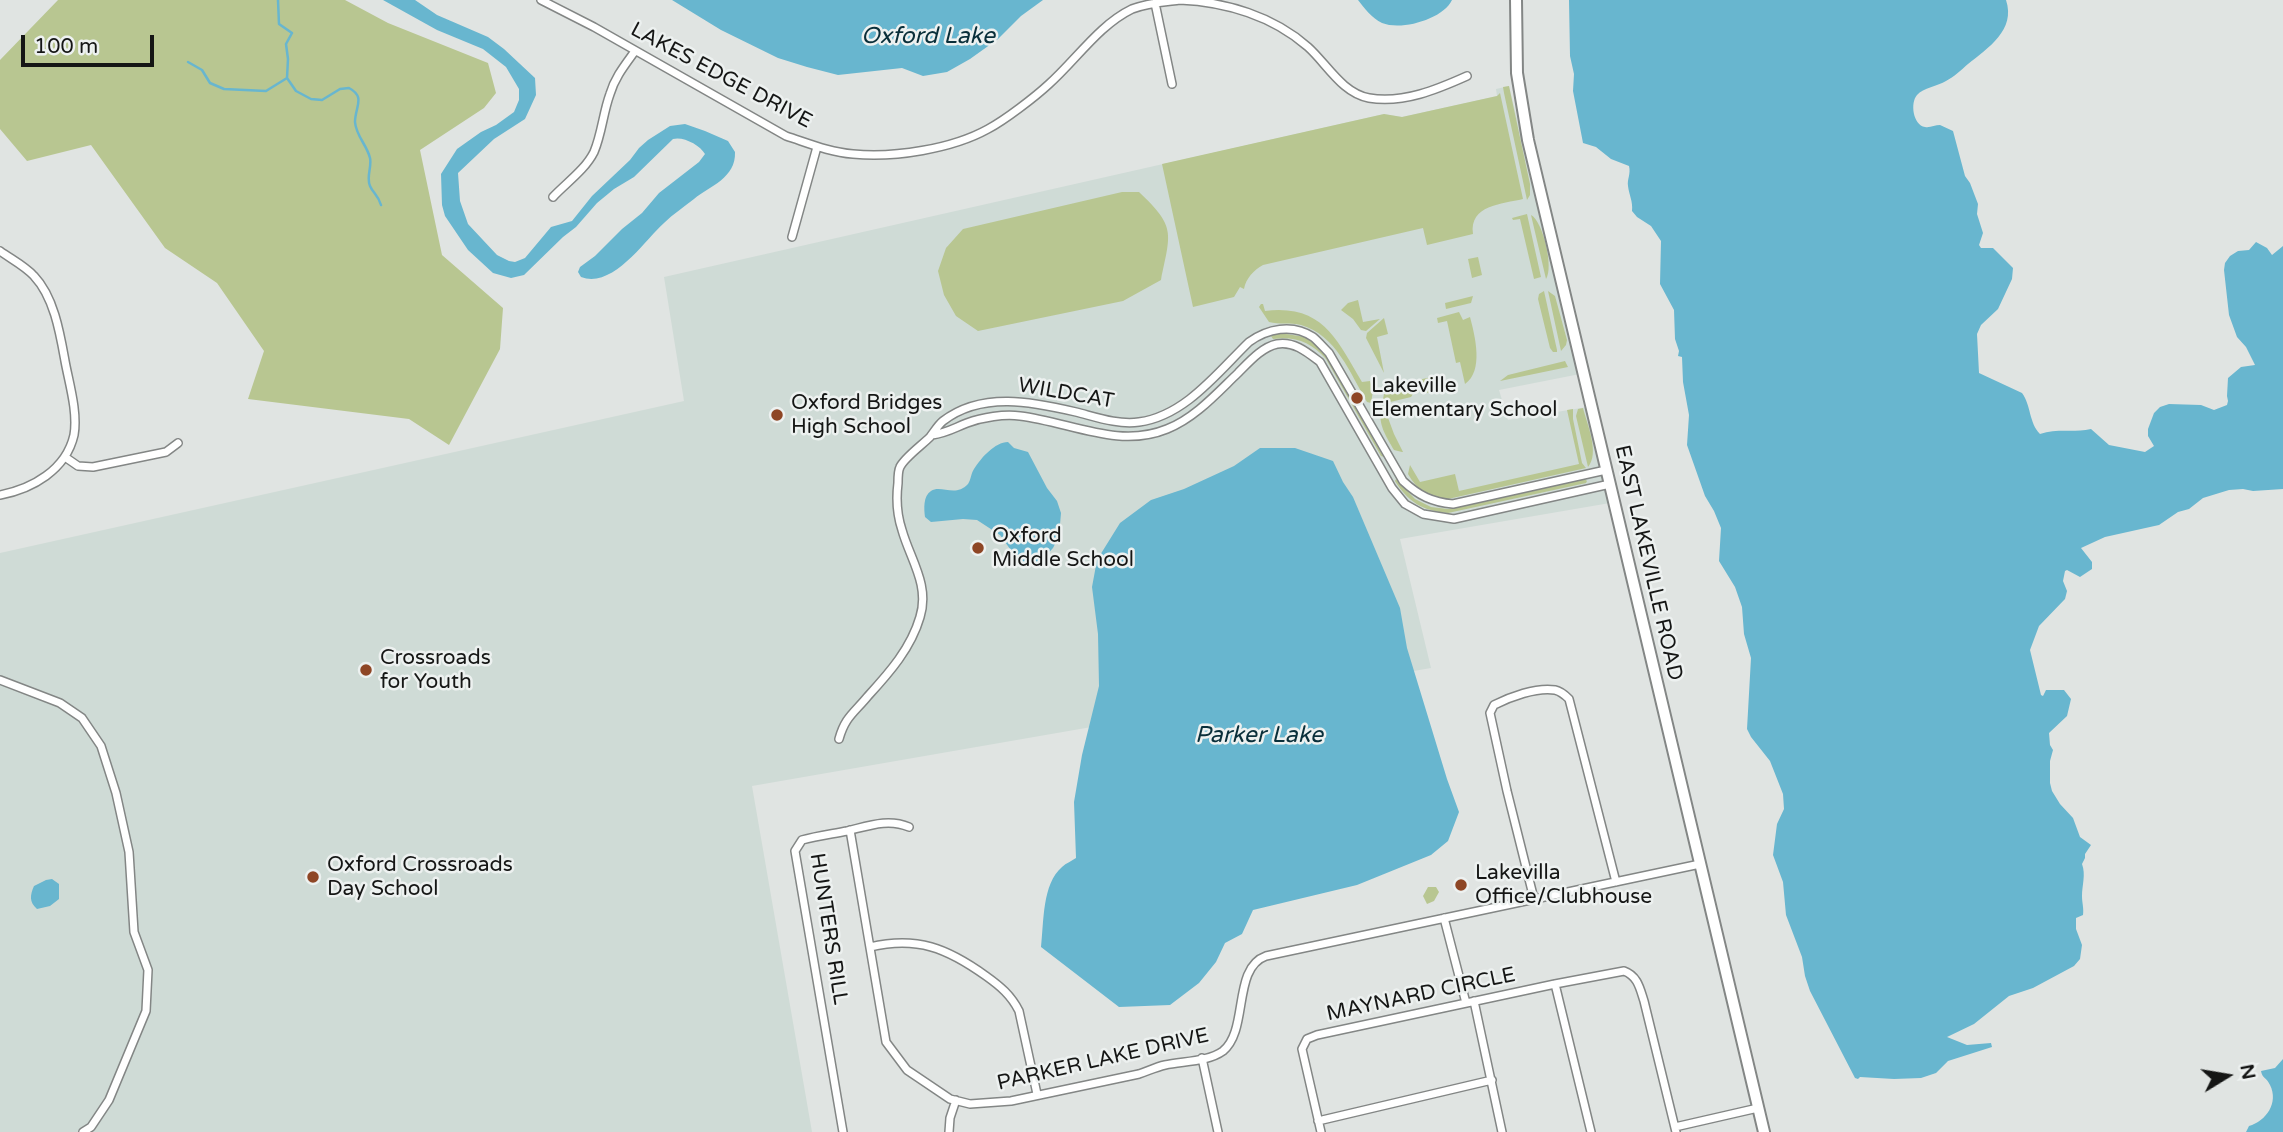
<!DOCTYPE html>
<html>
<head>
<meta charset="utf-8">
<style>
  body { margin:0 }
  #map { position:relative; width:2283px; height:1132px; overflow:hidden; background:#e0e4e2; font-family:"Varela Round",sans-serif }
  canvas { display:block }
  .north { position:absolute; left:2192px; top:1041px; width:70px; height:70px; -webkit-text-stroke:5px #edf1f0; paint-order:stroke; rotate:79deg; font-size:19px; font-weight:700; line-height:28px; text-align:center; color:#151615 }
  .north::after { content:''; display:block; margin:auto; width:24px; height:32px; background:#151615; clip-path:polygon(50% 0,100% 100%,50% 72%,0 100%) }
  .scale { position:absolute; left:21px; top:35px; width:133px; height:32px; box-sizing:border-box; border:4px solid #151615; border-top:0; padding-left:9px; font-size:21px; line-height:24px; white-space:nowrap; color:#151615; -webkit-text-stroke:5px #edf1f0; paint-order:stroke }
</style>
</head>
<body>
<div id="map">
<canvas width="2283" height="1132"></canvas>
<div class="north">N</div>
<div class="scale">100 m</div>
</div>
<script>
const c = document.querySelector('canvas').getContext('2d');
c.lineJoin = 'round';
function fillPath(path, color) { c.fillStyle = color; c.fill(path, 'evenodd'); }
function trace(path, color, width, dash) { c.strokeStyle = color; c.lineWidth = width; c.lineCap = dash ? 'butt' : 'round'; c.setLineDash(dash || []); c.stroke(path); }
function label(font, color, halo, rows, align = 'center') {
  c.font = font + ' "Varela Round",sans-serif'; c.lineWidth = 5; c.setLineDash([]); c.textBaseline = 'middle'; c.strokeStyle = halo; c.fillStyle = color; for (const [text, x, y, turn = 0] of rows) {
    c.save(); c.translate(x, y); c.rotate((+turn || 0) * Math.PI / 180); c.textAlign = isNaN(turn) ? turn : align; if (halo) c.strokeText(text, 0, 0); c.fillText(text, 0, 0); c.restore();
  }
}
fillPath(new Path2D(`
  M1509 86 1580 374 1499 390 1508 420 1587 407 1610 503 1400 539 1431 668 752 786 812 1132H0V553L684 401 664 277 1384 114 1402 117 1497 96 1496 89Z`), '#cfdbd6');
fillPath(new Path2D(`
  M58 0H345L388 23 488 63 496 93 484 108 420 150 442 255 503 308 500 349 449 445 409 419 248 399 264 351 217 283 165 248 91 145 27 161 0 129V60Z
  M1509 86 1530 184V195L1527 200 1504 93 1503 87Z
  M1500 93 1523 199C1502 204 1469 205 1473 234L1427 245 1423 228 1263 265C1254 270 1246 278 1244 289L1240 287 1234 297 1193 307 1162 164 1384 114 1402 117 1497 96Z
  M1122 192H1139C1176 227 1171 232 1161 280L1123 301 978 331 956 316 944 295 938 271 946 248 963 229Z
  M1527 214 1541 277 1534 279 1520 219 1513 220 1512 218Z
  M1531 215C1543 221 1554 268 1546 279Z
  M1478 257 1482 275 1472 278 1468 259Z
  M1544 291 1557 350V352H1553L1550 348 1538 299 1539 294Z
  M1548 291 1555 296 1567 340 1566 345 1561 351Z
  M1473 296 1471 303 1446 309 1445 303Z
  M1358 300 1363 322 1380 319 1366 331 1361 330 1353 319 1341 310 1348 303Z
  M1261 304H1263L1265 311C1323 304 1337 340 1362 382L1370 381 1373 391 1371 403 1367 402C1350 373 1336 335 1301 325 1291 322 1279 325 1269 322L1259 307Z
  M1459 312 1463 320 1470 317C1475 336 1484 371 1465 384L1460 362 1456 363 1447 321 1438 323 1437 318Z
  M1384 318 1388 334 1377 337 1384 373 1366 338 1367 333Z
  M1280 333 1305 337 1325 352 1384 457 1381 456 1326 359C1311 342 1295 336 1273 339L1271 336Z
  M1565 361 1568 367 1500 381 1508 375Z
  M1441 375 1444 385 1441 390 1426 393 1420 390 1418 380Z
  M1414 386 1415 391 1411 397 1382 404 1384 394Z
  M1384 407 1394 434 1403 452H1402L1394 450C1386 436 1378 425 1381 408Z
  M1583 408C1587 424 1600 453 1588 467L1576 416 1578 409Z
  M1573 409V419L1582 463 1586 468 1448 499C1430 499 1417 490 1408 474L1410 465 1420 482 1455 474 1459 491 1579 464 1567 410Z
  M1396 479 1415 499 1431 507 1448 509 1585 479 1587 481 1586 483 1448 513C1423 511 1408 502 1395 481Z
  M1428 887H1436L1439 892 1434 901 1427 904 1423 896Z`), '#b8c691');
fillPath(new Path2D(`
  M383 0H415L437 15 488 37 504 49 535 78 536 95 525 119 494 139 458 173 460 201 468 224 497 255 509 261 515 262 525 258 551 227 572 221 592 196 630 160 639 148 648 140 670 126 685 124 705 131 728 141 735 152C736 178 710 186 694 199 684 207 673 214 664 223 644 241 613 289 581 277L578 272 580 267 595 256 622 229 642 213 659 193 699 162 705 154C700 145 683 136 673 139L634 177 614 189 597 203 576 227 563 237 524 275 511 278 493 273 468 250 445 216 442 205 441 174 457 149 481 132 496 125 514 112 519 100V89L506 67 483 49 437 30Z
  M672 0H1043L1021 16 998 39 970 59 947 72 923 76 902 68 838 75 807 67 778 58 721 30Z
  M1358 0H1452C1443 19 1402 31 1382 23 1372 18 1364 8 1358 0Z
  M1569 0H2006C2016 30 1988 48 1968 64 1961 70 1954 77 1946 81 1938 86 1923 88 1917 95 1910 103 1913 125 1925 127 1930 128 1935 125 1940 125L1953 131 1965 176 1970 183 1978 204 1977 214 1983 233 1979 245 1981 248H1993L2013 268 2012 279 1998 309 1981 325 1977 334 1979 373 2022 393C2031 405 2029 423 2040 434 2057 428 2073 433 2091 429L2109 445 2145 452 2154 446 2148 436V429L2154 413 2160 407 2169 404 2201 405 2214 410 2227 405 2228 401 2227 396 2228 378 2241 367 2255 365 2246 347 2237 337 2229 315 2224 270 2225 263 2230 256 2238 251 2249 250 2256 242 2267 248 2272 255 2283 246V489L2253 491 2243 489 2229 490 2203 498 2189 509 2178 512 2159 525 2105 537 2081 548 2092 562V569L2080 577 2067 570 2065 571 2063 581 2067 591 2065 599 2039 626 2030 650 2041 695 2043 696 2046 690H2064L2071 699 2067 716 2049 733 2050 745 2053 750 2050 761V783L2052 791 2060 804 2073 818 2080 837 2091 845 2085 854V858L2082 864C2086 875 2082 885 2082 896 2082 903 2084 908 2083 915L2076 918V929L2082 945 2080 959 2074 966 2033 988 2009 996 1974 1024 1947 1037 1967 1045 1991 1043 1992 1047 1948 1061 1936 1073 1921 1078 1894 1079 1860 1077 1858 1079 1855 1078 1810 991 1805 976 1802 957 1786 915 1783 882 1773 855 1777 824 1784 809 1783 794 1770 761 1751 737 1747 729 1751 658 1744 634 1742 607 1735 587 1719 561 1721 528 1714 511 1705 496 1687 445 1689 415 1683 382 1682 357 1678 356 1679 351 1675 339 1674 310 1660 284 1661 241 1651 226 1637 217 1632 211C1633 201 1629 195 1628 186 1627 179 1631 174 1629 166L1611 159 1596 147 1583 143 1573 91 1574 74 1570 56Z
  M1008 442 1014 448 1028 452 1047 488 1057 501 1061 513 1059 536 1053 548 1042 560 1031 563 1018 560 1000 535 977 520 963 519 931 522 925 517C924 509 923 496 931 491 941 484 955 498 968 484 971 480 971 473 974 469 981 458 995 442 1008 442Z
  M1260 448H1295L1333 461 1343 482 1353 497 1400 608 1407 648 1447 779 1459 812 1448 841 1431 855 1357 885 1253 910 1242 934 1225 943 1216 962 1199 983 1170 1005 1119 1007 1041 947C1044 922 1042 884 1062 867 1066 863 1072 861 1076 858L1074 802 1082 755 1099 686 1098 634 1092 587 1097 560 1120 523 1151 500 1184 489 1234 466Z
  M52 879 59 884V899L50 906 37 909C29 902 30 895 34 886L46 880Z
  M2283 1059V1132H2246L2249 1126C2266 1121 2279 1103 2270 1085 2267 1078 2262 1078 2261 1071L2275 1068Z`), '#68b6cf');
trace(new Path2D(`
  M278 0 279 24 292 33 286 44 288 59 287 78 296 91 311 99 322 100 340 89 349 88C366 97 355 107 355 122 356 136 367 145 370 158 372 167 366 177 370 186 373 193 378 195 381 205
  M188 62 202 70 210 83 224 89 266 91 287 78`), '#68b6cf', 2.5);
const street = new Path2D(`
  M541 0 594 27 786 136C808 143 829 152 853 154 894 158 952 149 988 129 1005 120 1035 97 1049 84 1076 60 1099 25 1132 9 1147 3 1164 2 1180 0
  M1180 0C1226 2 1273 16 1308 47 1327 64 1342 93 1369 98 1403 104 1438 89 1467 76
  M1155 3 1172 84
  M553 197C566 183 585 170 594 152 602 133 603 113 610 94 615 77 625 65 635 51
  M792 237 817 147
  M0 251C11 259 25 266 34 276 54 297 60 333 65 361 69 383 78 412 74 435 66 470 32 489 0 495
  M932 435C947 433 954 428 967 423 983 417 1004 414 1020 416 1070 422 1118 449 1167 429 1195 418 1217 393 1238 373 1249 362 1262 347 1277 344 1294 341 1307 352 1320 362L1392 488 1405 504 1423 514 1454 519 1610 484
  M65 457 78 466 93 467 166 452 178 443
  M0 680 60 703 82 718 101 746 116 793 129 852 134 932 148 970 146 1011 109 1100 91 1127 83 1132
  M839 739C845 717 854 713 868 696 890 672 911 648 920 617 930 585 910 559 902 530 897 515 896 499 898 483 898 479 898 471 900 467 904 458 922 445 930 437 934 432 938 425 943 421 982 391 1033 402 1076 412 1096 417 1118 425 1139 422 1185 416 1218 372 1249 342 1267 329 1292 323 1313 337 1318 341 1324 348 1329 353L1403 481C1419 496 1432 502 1453 504L1606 470
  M850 830 886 1042 907 1070 950 1099 970 1104 1011 1101 1139 1074C1148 1071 1156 1067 1165 1065 1182 1061 1208 1062 1223 1051 1249 1030 1232 968 1266 956L1700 864
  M1534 899 1507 791 1490 713 1494 705C1510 697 1536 687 1555 690 1560 691 1565 695 1569 699L1616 882
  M1444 918 1466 1003
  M870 947C917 936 947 948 986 976 1000 986 1011 995 1019 1011L1037 1094
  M1474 1001 1502 1132
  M1202 1058 1218 1132
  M1318 1121 1492 1080
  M1675 1127 1758 1108
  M843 1132 795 851 802 840C817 836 832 834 847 831 868 826 888 818 909 827
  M949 1132 950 1118 956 1100
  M1321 1132 1302 1049 1307 1039 1317 1035 1555 984
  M1591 1132 1555 984 1624 971C1638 976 1640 989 1644 1001L1676 1132`);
const secondary = new Path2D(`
  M1516 0 1517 73 1528 140 1764 1132`);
trace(street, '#838685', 10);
trace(secondary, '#838685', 14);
trace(street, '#fff', 7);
trace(secondary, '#fff', 10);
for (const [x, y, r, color] of [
  [1357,398,7,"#8e4625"],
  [777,415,7,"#8e4625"],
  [978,548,7,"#8e4625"],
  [366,670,7,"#8e4625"],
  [313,877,7,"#8e4625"],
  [1461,885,7,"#8e4625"]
]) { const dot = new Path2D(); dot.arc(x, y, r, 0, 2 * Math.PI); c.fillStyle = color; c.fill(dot); trace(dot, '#edf1f0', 2.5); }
label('21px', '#151615', '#edf1f0', [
  ["LAKES EDGE DRIVE",721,76,28],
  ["WILDCAT",1066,394,10],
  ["EAST LAKEVILLE ROAD",1648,563,77],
  ["HUNTERS RILL",828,929,81],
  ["MAYNARD CIRCLE",1421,995,-12],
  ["PARKER LAKE DRIVE",1103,1060,-13]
]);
label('21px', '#151615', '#edf1f0', [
  ["Lakeville",1371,386],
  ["Elementary School",1371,410],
  ["Oxford Bridges",791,403],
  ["High School",791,427],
  ["Oxford",992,536],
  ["Middle School",992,560],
  ["Crossroads",380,658],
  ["for Youth",380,682],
  ["Oxford Crossroads",327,865],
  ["Day School",327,889],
  ["Lakevilla",1475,873],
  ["Office/Clubhouse",1475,897]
], 'left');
label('italic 23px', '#092f3a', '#edf1f0', [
  ["Oxford Lake",928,37],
  ["Parker Lake",1259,736]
]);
</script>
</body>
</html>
